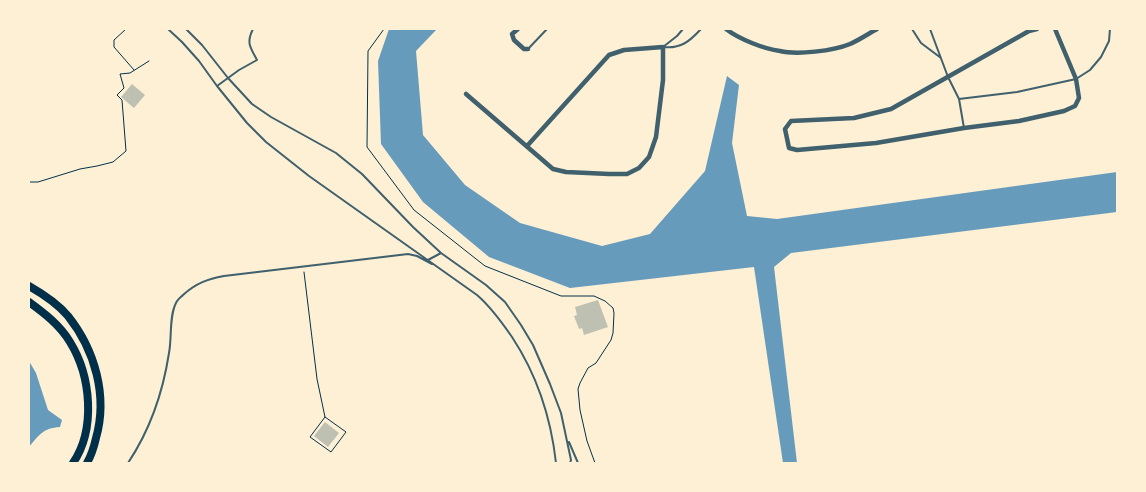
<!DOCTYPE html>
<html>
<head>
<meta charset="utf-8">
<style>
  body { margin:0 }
  #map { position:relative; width:1146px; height:492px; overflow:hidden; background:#fdf0d5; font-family:"IBM Plex Sans",sans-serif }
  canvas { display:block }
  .frame { position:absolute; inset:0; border:30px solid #fdf0d5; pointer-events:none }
</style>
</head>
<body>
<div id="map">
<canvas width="1146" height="492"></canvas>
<div class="frame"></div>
</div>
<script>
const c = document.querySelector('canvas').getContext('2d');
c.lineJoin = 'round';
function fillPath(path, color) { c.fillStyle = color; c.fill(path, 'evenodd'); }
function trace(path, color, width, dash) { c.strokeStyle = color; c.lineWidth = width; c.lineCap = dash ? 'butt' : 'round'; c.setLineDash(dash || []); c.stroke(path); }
fillPath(new Path2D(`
  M389 29H437L416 51 423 135 465 185 520 223 602 246 650 234 705 171 727 76 739 85 732 143 747 216 777 219 1117 172V212L791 253 774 267 797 463H783L754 267 570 288 489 257 423 202 381 144 378 61Z
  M29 361 36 373 48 410 62 420 60 427C43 428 39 435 29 447Z`), '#669bbc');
fillPath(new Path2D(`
  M132 84 145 95 134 108 121 97Z
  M598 300 608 327 584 335 582 328 579 329 574 316 577 315 575 307Z
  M325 422 339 433 328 447 314 436Z`), '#bec0b2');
trace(new Path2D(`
  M126 29 114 40V47L134 70
  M384 29 368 51 367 147 414 210 485 266 561 296H594L605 301 613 308 614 313 613 333 611 340 596 363 588 368 580 383 578 389 580 410 587 441 595 463
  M29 182H38L80 169 97 166 113 162 126 151 122 100 117 95 124 88 120 74 130 73 149 61
  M304 272 317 379 325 417 310 437 331 452 346 432 325 417`), '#003049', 1);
trace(new Path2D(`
  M168 29 182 42 199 61 217 86 247 123 266 142 309 176 477 295C491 307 501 321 512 337 537 375 551 418 556 463
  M186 29 202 45 228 78 252 104 271 117 336 153 362 174 413 227 441 253 486 285 505 302 521 325 533 345 550 384 561 413 571 460 570 463
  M912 29 921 43 941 58
  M930 29 948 77 959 99 964 128
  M663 47C681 49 690 41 701 29
  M663 47 677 36 683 29
  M528 49 547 29
  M217 86 239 70 257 60C250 47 246 43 253 29
  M959 99 1017 92 1076 79 1090 70 1101 57 1109 41 1110 29
  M428 260 441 253
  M569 442 578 463
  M128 463C150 430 163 392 169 353 172 338 169 316 176 303 177 300 181 297 183 295 196 283 208 279 224 276L408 254 417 256 432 264`), '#3f606c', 2);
trace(new Path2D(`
  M518 29 512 34 514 40 524 49H528
  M726 29C739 39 764 49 780 51 797 55 833 51 850 44 859 40 868 34 877 29
  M1037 29 1029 31 891 109 854 118 791 121 785 129 789 148 797 150 876 143 964 128 1019 121 1064 111 1075 106 1079 98 1076 79 1055 29
  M466 94 553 169 566 172 609 174H627L639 168 649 157 656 137 663 80V47L624 50 609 55 527 146`), '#3f606c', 4.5);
trace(new Path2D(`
  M29 286C43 294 58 304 68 316 95 350 108 396 96 438 94 447 91 456 87 463
  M29 302C44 313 60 325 70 342 91 376 96 429 73 463`), '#003049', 8);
</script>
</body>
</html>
